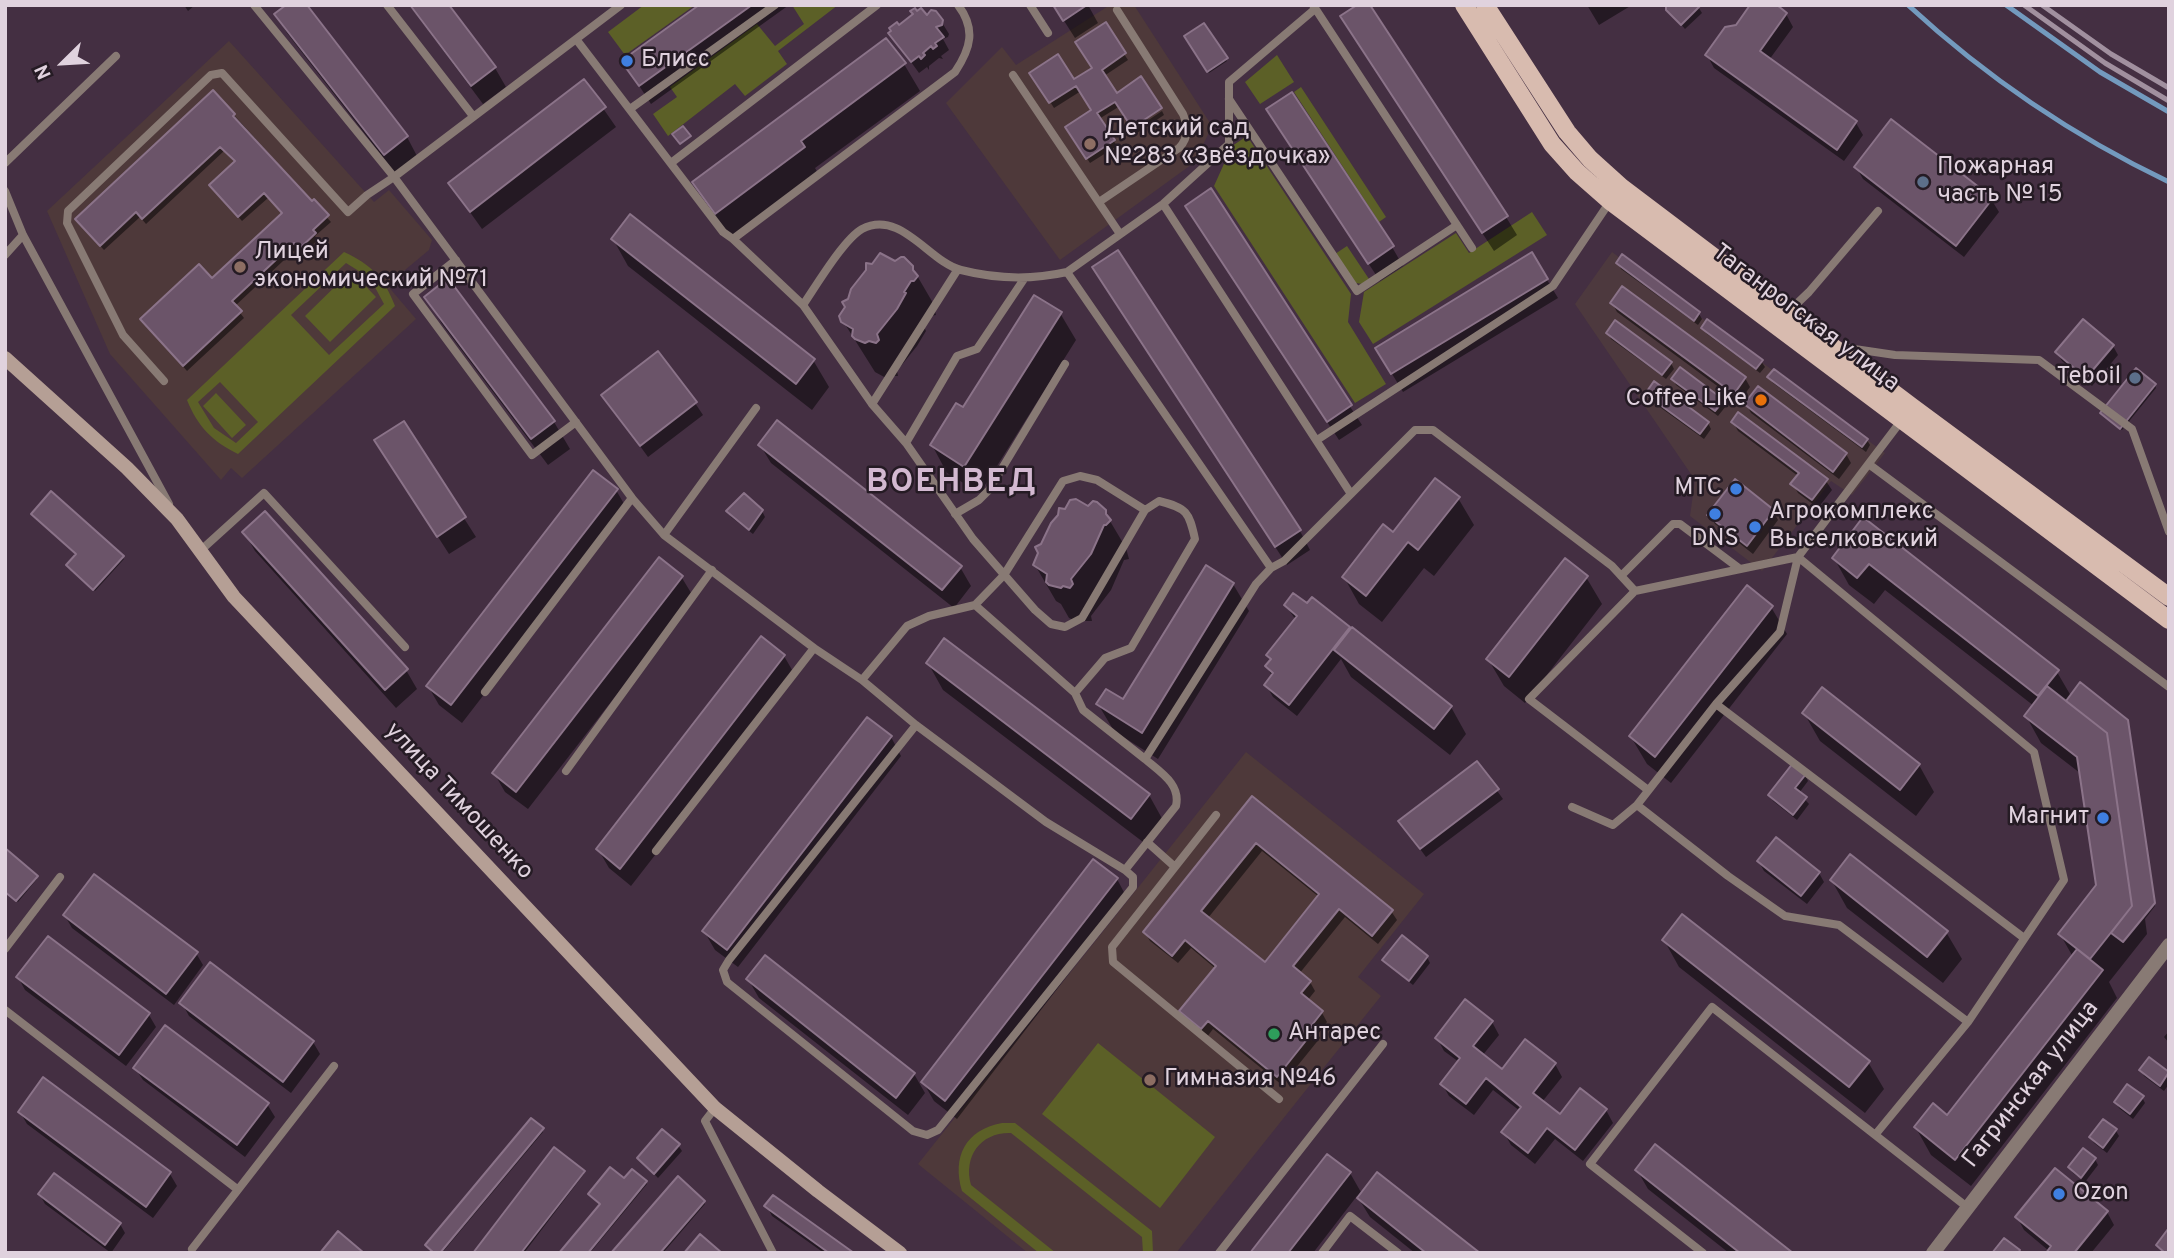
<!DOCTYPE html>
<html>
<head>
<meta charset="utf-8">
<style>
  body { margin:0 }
  #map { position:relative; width:2174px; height:1258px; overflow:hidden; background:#442f42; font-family:Overpass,sans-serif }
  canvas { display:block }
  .frame { position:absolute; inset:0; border:7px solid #e0d2de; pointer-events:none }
  .north { position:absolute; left:28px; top:28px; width:70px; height:70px; -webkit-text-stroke:5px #251b24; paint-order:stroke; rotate:246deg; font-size:19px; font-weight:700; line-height:28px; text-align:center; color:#e0d2de }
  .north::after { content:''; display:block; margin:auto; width:24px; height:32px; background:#e0d2de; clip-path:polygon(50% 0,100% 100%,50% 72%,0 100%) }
</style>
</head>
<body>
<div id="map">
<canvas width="2174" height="1258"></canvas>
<div class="frame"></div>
<div class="north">N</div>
</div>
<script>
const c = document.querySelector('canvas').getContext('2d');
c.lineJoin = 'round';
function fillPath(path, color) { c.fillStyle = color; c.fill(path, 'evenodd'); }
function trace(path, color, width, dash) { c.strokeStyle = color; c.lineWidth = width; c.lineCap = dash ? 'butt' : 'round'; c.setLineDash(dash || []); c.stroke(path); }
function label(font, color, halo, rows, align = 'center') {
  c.font = font + ' Overpass,sans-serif'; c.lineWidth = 5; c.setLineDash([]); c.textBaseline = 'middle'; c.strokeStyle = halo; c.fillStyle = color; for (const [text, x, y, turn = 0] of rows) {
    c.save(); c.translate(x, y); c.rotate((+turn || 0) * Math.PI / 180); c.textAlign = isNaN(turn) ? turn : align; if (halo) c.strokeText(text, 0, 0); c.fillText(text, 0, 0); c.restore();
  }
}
fillPath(new Path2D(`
  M1612 252 1885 453 1852 495 1831 481 1762 571 1690 516 1695 480 1575 304Z`), '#4d393e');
fillPath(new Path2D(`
  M1110 5H1134L1212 126 1195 162 1060 260 946 103 1002 47 1016 65Z
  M229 41 374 202 389 190 432 240 429 250 387 285 416 319 242 478 231 468 221 480 110 354 47 211Z
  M1246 752 1424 894 1358 977 1381 996 1176 1253H1028L918 1164Z`), '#4e393a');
fillPath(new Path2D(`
  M644 5H695L625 55 608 32Z
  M792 5H838L778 51 787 64 745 96 735 84 668 136 653 114 677 97 670 87 757 24 775 46 804 24Z
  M1277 55 1294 82 1260 104 1245 82Z
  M1301 87 1386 217 1379 222 1294 92Z
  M1247 136 1351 294 1348 322 1386 384 1355 403 1214 186 1232 146Z
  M1532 212 1547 235 1373 344 1359 322 1364 292 1456 233 1469 253Z
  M1347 246 1369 279 1362 284 1356 283 1335 254Z
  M344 252C371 264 385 279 395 306L238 454C212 441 198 427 187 400ZM346 263 370 278 384 304 329 355 291 315ZM220 382 258 422 236 443 214 428 198 402Z
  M351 271 376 297 330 342 305 316Z
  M216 393 246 425 232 438 203 406Z
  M1098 1043 1215 1137 1160 1208 1042 1114Z
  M1002 1123H1015L1152 1231 1153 1253H1143L1142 1237 1011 1133C981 1132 963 1156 971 1185L1056 1253H1039L962 1191C952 1157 965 1130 1002 1123Z`), '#5c6027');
fillPath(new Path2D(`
  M184 5H195L188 11Z
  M304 5 407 137 417 156 395 173 287 33 276 15Z
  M409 5H447L495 68 506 87 483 104Z
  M702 5H789L651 104 623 61Z
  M1054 5H1088L1098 23 1075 38Z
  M1587 5H1632L1599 25Z
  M1697 5 1702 13 1685 29 1668 9Z
  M1786 14 1793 27 1769 60 1856 123 1863 135 1844 161 1714 68 1707 55Z
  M927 18 941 21 949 34 948 37 943 39 949 50 941 56 943 59 939 58 929 66V70L927 67 919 73 890 33 898 27Z
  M1105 25 1128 60 1104 76 1116 95 1120 106 1099 119 1117 146 1090 163 1067 128 1093 110 1081 91 1054 108 1032 73 1074 81 1094 68Z
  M1204 25 1227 61 1209 73 1186 37Z
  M1353 35 1506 217 1517 235 1494 251Z
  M904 64 920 91 815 168 819 175 732 240 709 209 694 182Z
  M584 81 616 127 482 229 450 184Z
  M1162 111 1164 115 1137 133 1135 129Z
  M234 115 331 222 315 236 318 240 303 253 298 247 235 306 244 318 187 371 142 320 211 281 283 214 268 198 242 221 215 191 236 163 224 151 146 224 140 217 104 250 80 224Z
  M1279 128 1392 247 1403 266 1380 281Z
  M1856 167 1991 199 1999 212 1964 257 1863 179Z
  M1210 191 1362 425 1339 440 1198 225Z
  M613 239 813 360 829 387 812 410 628 266Z
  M1532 255 1558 298 1403 392 1377 349Z
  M1623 257 1699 314 1702 319 1698 325 1621 269 1618 263Z
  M895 264 912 267 933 303 936 315 931 316 924 327 926 331 917 346 897 371 898 376H890L886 378 875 372 843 321Z
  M1105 286 1300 531 1310 550 1287 565Z
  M426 297 554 422 570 449 548 465 442 324Z
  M1612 303 1745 378 1750 387 1739 402 1617 312Z
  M1060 313 1076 340 980 493 947 473 932 445 964 409Z
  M1703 328 1761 361 1765 367 1760 373 1707 334Z
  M1608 333 1671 363 1674 369 1666 379 1611 339Z
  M2113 346 2118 355 2092 386 2062 361 2057 352Z
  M1769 377 1867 440 1870 445 1866 452 1773 383Z
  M1673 379 1722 401 1726 406 1718 416 1676 385Z
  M2155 385 2156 388 2122 430 2103 415Z
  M1647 394 1708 423 1711 429 1704 439 1650 400Z
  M603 395 695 403 703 415 648 457Z
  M1746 404 1846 454 1851 463 1839 479 1751 413Z
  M1733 422 1826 481 1832 490 1818 508 1798 493 1793 484 1798 476 1738 431Z
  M403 423 476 537 449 554 388 459Z
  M760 445 960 567 971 586 954 608 771 463Z
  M616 490 627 509 462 723 439 705 428 686Z
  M1458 498 1474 525 1434 576 1424 568 1382 622 1359 604 1344 577Z
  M1088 508 1104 511 1126 548 1129 559 1124 560 1111 590 1091 616 1092 621H1083L1081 623 1069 618 1061 604 1056 601 1035 565Z
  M728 511H762L765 517 753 534 731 517Z
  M1773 511 1778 520 1753 554 1715 524 1709 515Z
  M1864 519 2057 672 2071 696 2128 724 2155 906 2145 919 2147 934 2109 982 2117 998 1971 1186 1931 1155 1916 1128 1948 1117 2073 957 2060 934 2098 885 2080 773 2041 743 2026 716 2034 706 1885 590 1874 604 1849 585 1834 558Z
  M244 532 406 670 417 689 396 708 255 551Z
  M78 555 122 557 124 559 95 591 68 566Z
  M659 560 682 578 693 596 528 809 505 792 494 773Z
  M1586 577 1602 604 1525 703 1504 686 1488 659Z
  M1233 584 1249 611 1158 759 1114 731 1098 704 1124 702Z
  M1286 606H1307L1348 628 1451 707 1466 734 1450 755 1351 677 1341 659 1297 716 1273 697 1266 685 1272 676 1267 667 1271 661 1268 656 1296 620Z
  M1771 607 1787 634 1671 783 1647 764 1631 737Z
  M784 656 795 675 631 886 609 868 598 849Z
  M928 663 1149 795 1164 822 1147 845 943 690Z
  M1804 713 1919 765 1934 792 1916 816 1820 741Z
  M891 737 901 756 738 967 715 950 704 931Z
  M1477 763 1503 799 1426 857 1406 830Z
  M1805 775 1808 781 1799 793 1809 804 1797 820 1773 801 1770 795Z
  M1252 799 1391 911 1397 920 1378 944 1345 917 1299 974 1310 982 1315 991 1307 1001 1322 1013 1327 1022 1318 1034 1320 1038 1282 1085 1213 1029 1207 1037 1187 1021 1181 1012 1216 969 1191 948 1178 963 1150 941 1145 932ZM1262 851 1319 897 1265 964 1208 918Z
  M1759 862 1819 873 1824 882 1807 904 1764 871Z
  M36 877 37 879 18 902 5 891Z
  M1117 879 1127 898 957 1119 934 1101 923 1082Z
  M1832 881 1946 932 1962 959 1943 983 1847 908Z
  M65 916 196 953 203 965 174 1005 72 928Z
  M1664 940 1868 1062 1884 1089 1865 1113 1679 967Z
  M766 957 914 1074 925 1093 908 1115 759 998 748 979Z
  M1427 957 1430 963 1413 985 1388 965 1385 960Z
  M18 977 149 1015 156 1027 126 1066 25 990Z
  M182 1003 313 1042 320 1054 291 1093 189 1016Z
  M1492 1022 1499 1035 1482 1056 1502 1071 1555 1064 1562 1077 1542 1102 1560 1116 1606 1110 1613 1123 1583 1161 1555 1139 1535 1164 1511 1145 1504 1133 1520 1111 1493 1090 1474 1115 1449 1096 1442 1084 1459 1062 1444 1051 1437 1038Z
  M2169 1031V1043L2164 1037Z
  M2149 1059 2169 1074V1084L2164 1091 2144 1076 2141 1070Z
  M135 1068 267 1104 275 1117 245 1157 143 1080Z
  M44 1080 170 1174 177 1186 153 1218 27 1124 20 1112Z
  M2142 1097 2145 1103 2133 1119 2119 1108 2116 1102Z
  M2103 1121 2116 1131 2119 1136 2107 1153 2094 1143 2091 1138Z
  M542 1130 543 1132 442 1253H435Z
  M678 1145 682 1151 658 1178 639 1158Z
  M2095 1159 2098 1165 2085 1182 2073 1173 2070 1167Z
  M1637 1170 1791 1253H1729L1648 1189Z
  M583 1172 584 1174 524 1253H475Z
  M1350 1173 1362 1194 1477 1253H1415L1370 1217 1357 1196 1313 1253H1252Z
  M625 1181 646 1182 647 1184 590 1253H561Z
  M40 1195 120 1224 125 1233 111 1253 45 1204Z
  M704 1202 705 1204 663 1253H613Z
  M767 1206 851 1253H824L772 1216Z
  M2107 1212 2114 1225 2091 1253H2048L2049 1251 2024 1230 2017 1217Z`), '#0007');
trace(new Path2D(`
  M1908 5C1985 76 2075 137 2169 182
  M2006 5 2100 72 2169 112`), '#739abe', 5);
const building = new Path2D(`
  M286 5H307L408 136 384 155 274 14Z
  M410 5H449L496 67 471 86Z
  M699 5H752L639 86 621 61Z
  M1053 5H1087L1063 21Z
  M1357 5H1370L1508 216 1482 233 1340 16Z
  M1666 5H1700V6L1681 25 1666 10Z
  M1750 5H1777L1787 13 1760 51 1857 121 1837 150 1705 55 1725 27 1736 25Z
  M915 8 917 11 921 8 927 15 931 10 936 11 943 20 942 25 936 27 944 37 935 43 937 46 933 49 931 46 923 53 925 55 921 59 919 56 911 62 888 33 891 31 889 28 897 22 899 25 913 14 910 11Z
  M1106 22 1126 53 1102 70 1117 93 1141 76 1162 108 1132 128 1115 102 1097 113 1115 140 1086 159 1065 127 1091 110 1076 86 1049 103 1029 73 1058 54 1074 79 1092 68 1075 42Z
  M1204 23 1228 58 1207 72 1184 36Z
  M886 38 906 63 801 141 805 147 715 214 692 182Z
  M584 79 606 107 470 212 448 183Z
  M213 90 235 114 233 116 312 201 314 199 329 215 313 230 316 233 299 249 294 243 232 301 242 311 183 366 140 319 199 264 212 278 282 213 264 193 238 217 209 185 235 161 220 147 142 219 136 212 100 246 75 219Z
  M1292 92 1394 246 1368 264 1266 109Z
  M1891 119 1993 198 1956 246 1854 167Z
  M683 126 691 136 680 144 672 134Z
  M1211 188 1352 405 1327 422 1185 206Z
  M630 214 815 359 796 384 611 239Z
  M1118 250 1301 530 1275 547 1092 267Z
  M1532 252 1548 279 1391 374 1375 348Z
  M880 253 895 261 901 257H904L913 266V270L918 276 914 281H911L904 292 906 293 897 309 877 334 879 340 876 343 869 341 865 343 855 339 852 336 853 329 841 322 839 316 845 307 842 302 848 299 851 289 866 270V263L872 264Z
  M1622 254 1700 312 1694 321 1616 263Z
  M448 278 555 421 531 439 424 297Z
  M1622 286 1746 377 1734 394 1610 303Z
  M1034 295 1062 312 964 467 930 445 956 403 963 407Z
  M1707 319 1763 360 1756 369 1701 328Z
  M2083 319 2114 345 2086 378 2055 352Z
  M1615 320 1672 362 1662 375 1606 333Z
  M658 351 697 402 640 446 601 395Z
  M1680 367 1724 400 1715 411 1671 379Z
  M2136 368 2156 384 2120 429 2100 413Z
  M1774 369 1868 439 1862 447 1767 377Z
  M1654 381 1709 422 1700 434 1645 394Z
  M1758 386 1847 453 1833 472 1744 404Z
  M1738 412 1828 479 1812 500 1790 484 1799 473 1731 422Z
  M777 420 962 566 942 590 758 445Z
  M404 421 466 517 437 537 374 440Z
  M593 470 618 489 451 705 426 686Z
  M1435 478 1460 497 1418 550 1408 542 1366 596 1342 577 1383 524 1393 532Z
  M1735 479 1774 510 1747 546 1707 515Z
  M51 491 124 556 93 590 66 565 76 554 31 514Z
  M744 493 763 510 749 530 726 511Z
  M1076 499 1088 506 1093 501 1097 502 1106 510V514L1111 520 1106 525H1104L1091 554 1071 579 1073 584 1070 588 1063 586 1061 588 1049 585 1046 582 1047 574 1033 565 1038 553 1035 547 1041 544 1051 523 1058 515 1059 508 1065 509 1070 500Z
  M265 511 408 669 385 690 242 532Z
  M1863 517 2059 670 2038 696 1869 564 1857 578 1832 558Z
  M659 557 683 576 516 792 492 773Z
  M1565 558 1588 576 1509 677 1486 659Z
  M1206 565 1234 583 1142 733 1096 704 1106 689 1123 699Z
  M1747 585 1773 606 1655 757 1629 736Z
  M1293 593 1307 603 1312 597 1350 627 1289 705 1264 685 1273 673 1265 666 1271 659 1266 655 1297 616 1284 605Z
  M1352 627 1452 706 1434 729 1334 650Z
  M761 636 785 655 620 869 596 849Z
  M944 638 1150 794 1131 819 926 663Z
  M2080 682 2128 720 2155 903 2123 942 2111 933 2132 906 2107 733 2066 701Z
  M2047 686 2107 733 2132 906 2090 959 2058 934 2096 885 2077 757 2024 716Z
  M1822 687 1920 764 1900 790 1802 713Z
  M867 717 892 736 727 950 702 931Z
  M1477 761 1499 789 1420 849 1398 821Z
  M1793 763 1806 774 1795 788 1807 797 1793 815 1768 795Z
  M1252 796 1393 910 1372 936 1339 909 1293 966 1311 981 1301 993 1323 1011 1312 1025 1316 1028 1277 1077 1208 1021 1201 1029 1179 1011 1216 966 1185 940 1172 956 1143 932ZM1256 843 1319 894 1265 962 1201 911Z
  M1776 837 1820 872 1801 896 1757 861Z
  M5 848 38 876 16 901 5 892Z
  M1850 854 1948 931 1927 957 1830 880Z
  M1093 859 1118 878 945 1101 921 1082Z
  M94 874 198 952 166 994 63 915Z
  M1682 914 1870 1061 1849 1087 1662 940Z
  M1402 935 1428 956 1409 981 1382 960Z
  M48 936 150 1013 119 1055 16 977Z
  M2077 949 2103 970 1955 1160 1914 1127 1933 1103 1947 1115Z
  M765 955 915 1073 896 1098 746 979Z
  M210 962 314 1041 283 1082 179 1003Z
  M1465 999 1493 1021 1473 1046 1502 1069 1525 1039 1556 1063 1533 1093 1560 1114 1580 1088 1607 1109 1575 1150 1547 1128 1528 1153 1501 1132 1521 1107 1486 1078 1466 1104 1440 1084 1460 1058 1435 1038Z
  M165 1025 269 1103 237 1145 133 1068Z
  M2149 1057 2169 1072 2160 1086 2139 1070Z
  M43 1077 171 1172 146 1207 18 1112Z
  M2127 1084 2144 1096 2130 1114 2114 1102Z
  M531 1118 544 1128 440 1253H434L425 1245Z
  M2103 1119 2117 1129 2103 1148 2089 1137Z
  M662 1129 680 1144 654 1174 637 1158Z
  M1655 1144 1793 1253H1740L1635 1170Z
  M554 1147 585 1171 521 1253H473Z
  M2083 1148 2096 1158 2081 1178 2068 1167Z
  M1327 1154 1351 1172 1288 1253H1250Z
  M610 1167 624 1178 632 1169 647 1181 588 1253H559L600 1204 588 1194Z
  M2055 1168 2108 1211 2074 1253H2046L2051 1246 2015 1217Z
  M1377 1172 1480 1253H1426L1357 1198Z
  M54 1173 121 1223 105 1245 38 1194Z
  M678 1176 705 1201 660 1253H611Z
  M773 1195 854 1253H829L764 1206Z
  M2168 1229 2169 1253H2165L2156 1245Z
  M338 1231 364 1253H320Z
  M700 1234 722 1253H684Z
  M2004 1238 2020 1250 2018 1253H1992Z`);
fillPath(building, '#6b5469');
trace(building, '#8b7389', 2);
trace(new Path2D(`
  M387 5 473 116
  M621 5 394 177 632 498 664 535 814 648 862 680 916 725 1046 822 1125 870 1133 877V887L938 1130 927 1135 913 1131 727 982 723 970 729 960 916 725
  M1030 5 1048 33
  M1313 5 1472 248
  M576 39 723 232 733 239 955 72C971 48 976 29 958 5
  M1013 75 1120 234
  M1229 99 1357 291 1457 225
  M630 109 775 5
  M5 163 116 56
  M671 163 877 5
  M5 191 23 235 169 504
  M1099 202 1179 148C1189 138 1188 126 1183 114L1117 10
  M1163 204 1351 494
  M733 239 803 305 872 404 906 443 973 539 1035 610 1051 624 1065 627 1082 618 1145 510 1159 501C1187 508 1189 512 1195 539L1131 648 1105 658 1075 693
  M5 255 23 235
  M456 260 413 294 532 455 576 422
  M803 305C816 286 844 239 862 229 901 209 929 262 961 270 996 279 1031 280 1067 272
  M1787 313 1809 292 1878 211
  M1841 347 1895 355 2039 360 2132 429 2169 532
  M164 381 123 335 67 223 68 211 211 75 222 73 348 212 367 195 394 177 254 5
  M872 404 958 269
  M1317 440 1553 286 1611 200
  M906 443 957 356 977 349 1024 279
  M1870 465 2169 687
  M955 514 979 500 989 490 1065 364
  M664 535 756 408
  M200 551 264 493 405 647
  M1271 568 1067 272 1163 204 1229 144V82L1315 9
  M1621 576 1673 524H1680L1740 569
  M1635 591 1529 699 1648 790
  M975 605 1075 693 1083 710 1145 759
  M862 680 907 626 929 616 975 605 1004 575 1063 481 1080 476 1097 480 1145 510
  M485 692 632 498
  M1716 704 1637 805 1728 876 1785 916 1839 925 1968 1022
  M566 771 712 570
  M1572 807 1613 825 1637 805
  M1147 842 1175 867 1216 815
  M656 851 814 648
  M1175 867 1112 947 1113 962 1279 1099
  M1125 870 1176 806C1181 784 1160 772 1145 759L1256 584 1271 568 1284 561 1415 430H1433L1612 566 1635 591 1798 557 1901 421
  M5 949 60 877
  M5 1010 237 1189
  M715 1108 705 1121 773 1253
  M1875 1135 1968 1022 2064 880 2034 752 1798 557 1780 632 1716 704 2024 938
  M192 1249 334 1066
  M1219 1253 1383 1044
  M1322 1253 1350 1216 1398 1253
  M1703 1253 1590 1164 1712 1007 1967 1207`), '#887a74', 8);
trace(new Path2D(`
  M1933 1253 2169 945`), '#887a74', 14);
trace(new Path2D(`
  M5 358 127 468 177 519 234 597 715 1108 818 1191 900 1253`), '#b59f95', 14);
trace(new Path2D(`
  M1464 5 1552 144 1577 172 1610 201 2169 620
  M1485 5 1567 132 1590 159 1621 187 1912 407 2169 597`), '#d8bbaf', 18);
trace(new Path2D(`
  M2024 5 2105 63 2169 101
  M2042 5 2111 54 2169 88`), '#a1909f', 5);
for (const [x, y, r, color] of [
  [627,61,7,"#3f7fe0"],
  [1090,144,7,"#8d6e63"],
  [1923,182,7,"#5c6f8a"],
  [240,267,7,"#8d6e63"],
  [2135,378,7,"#5c6f8a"],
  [1761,400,7,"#e8710a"],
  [1736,489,7,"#3f7fe0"],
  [1715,514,7,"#3f7fe0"],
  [1755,527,7,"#3f7fe0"],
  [2103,818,7,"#3f7fe0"],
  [1274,1034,7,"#2e9e5b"],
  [1150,1080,7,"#8d6e63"],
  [2059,1194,7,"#3f7fe0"]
]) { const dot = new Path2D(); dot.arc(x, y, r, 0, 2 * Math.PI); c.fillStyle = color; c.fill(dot); trace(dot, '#251b24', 2.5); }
label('24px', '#e0d2de', '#251b24', [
  ["Блисс",641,61],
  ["Детский сад",1104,130],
  ["№283 «Звёздочка»",1104,158],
  ["Пожарная",1937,168],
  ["часть № 15",1937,196],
  ["Лицей",254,253],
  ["экономический №71",254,281],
  ["Teboil",2121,378,"right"],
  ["Coffee Like",1747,400,"right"],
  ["МТС",1722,489,"right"],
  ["Агрокомплекс",1769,513],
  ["Выселковский",1769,541],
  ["DNS",1715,540,"center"],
  ["Магнит",2089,818,"right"],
  ["Антарес",1288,1034],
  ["Гимназия №46",1164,1080],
  ["Ozon",2073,1194]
], 'left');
label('24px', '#e0d2de', '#251b24', [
  ["Таганрогская улица",1805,319,37],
  ["улица Тимошенко",458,802,47],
  ["Гагринская улица",2032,1085,-52]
]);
c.letterSpacing = '2px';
label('bold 32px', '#d3b9d1', '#251b24', [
  ["ВОЕНВЕД",952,485]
]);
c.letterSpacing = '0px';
</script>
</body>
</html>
